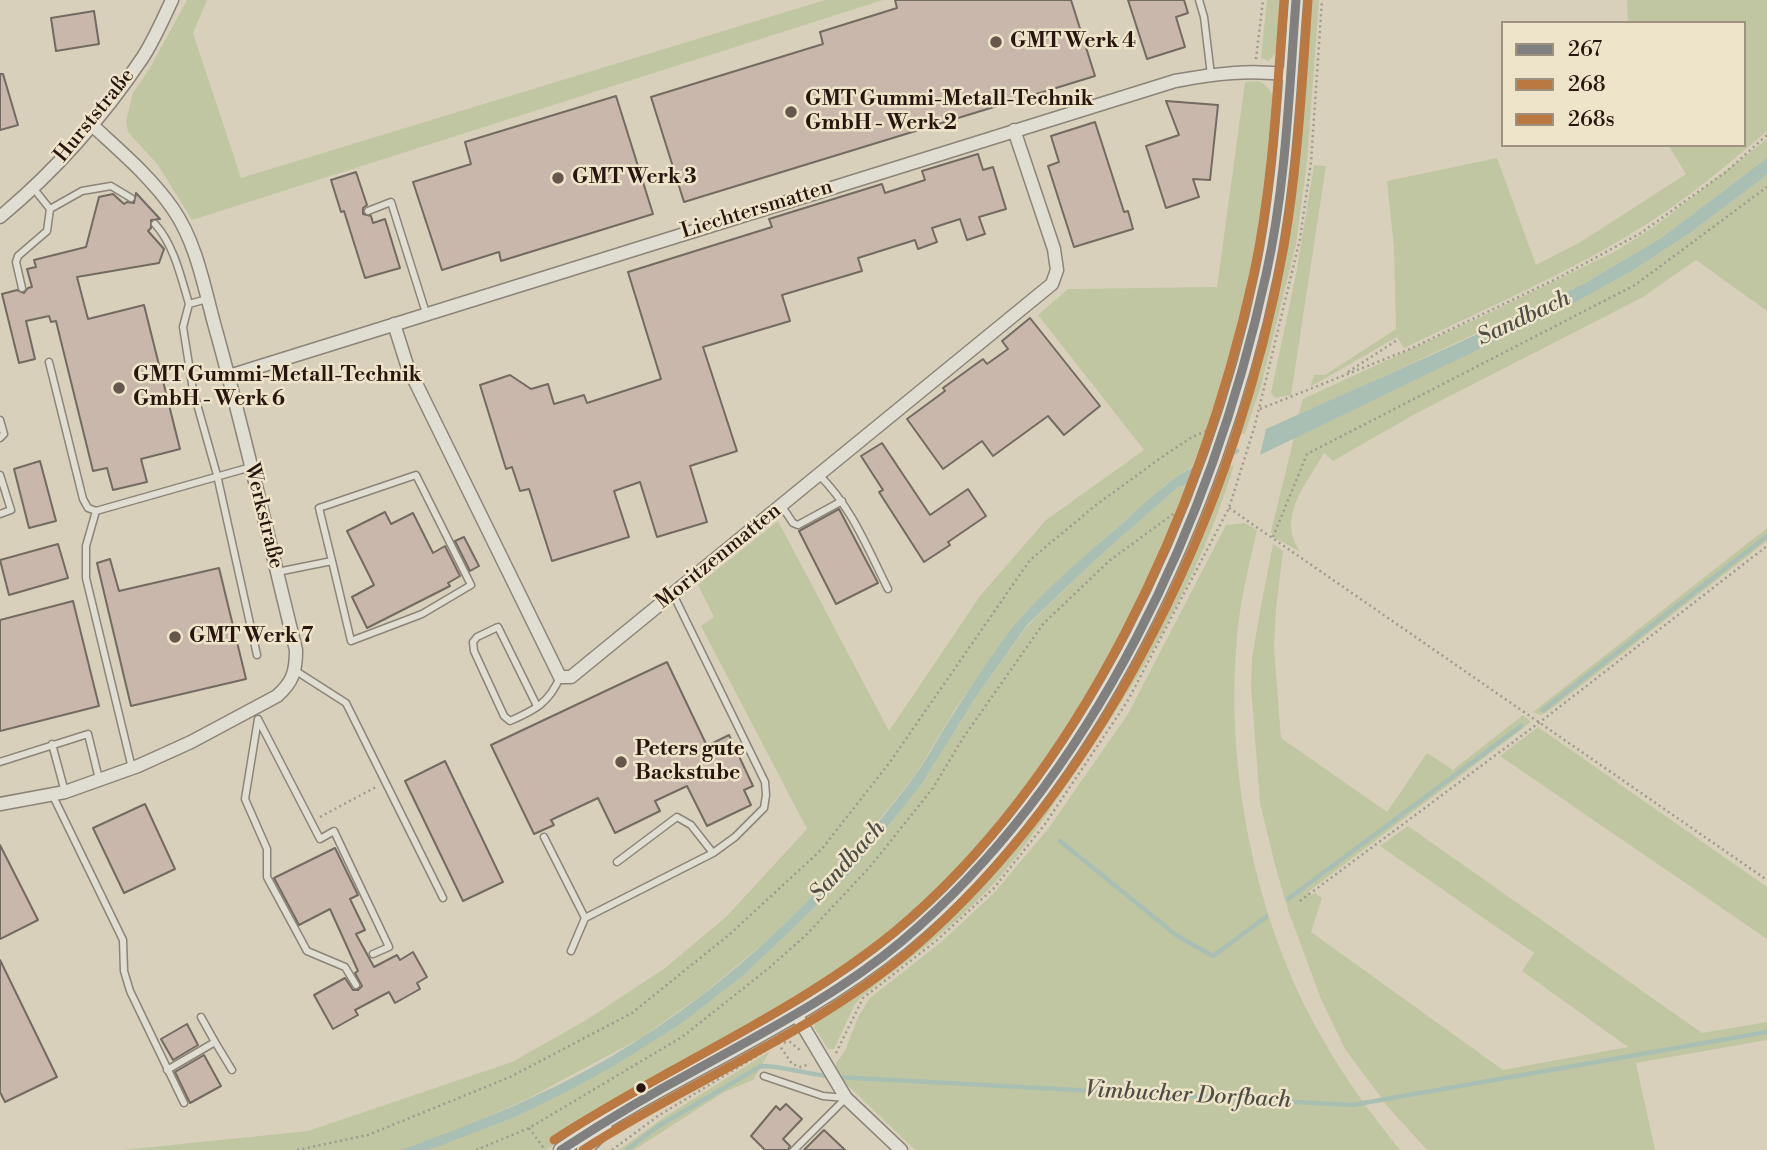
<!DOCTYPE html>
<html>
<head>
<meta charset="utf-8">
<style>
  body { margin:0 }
  #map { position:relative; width:1767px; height:1150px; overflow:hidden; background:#d8d0bb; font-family:"Libre Bodoni",serif }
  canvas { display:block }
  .legend { position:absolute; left:1501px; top:21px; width:245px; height:126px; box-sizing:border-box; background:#eee4ca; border:2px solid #9f917f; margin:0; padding:9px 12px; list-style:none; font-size:21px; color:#28150f }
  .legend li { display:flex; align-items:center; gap:14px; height:35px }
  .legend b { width:35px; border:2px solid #9f917f }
</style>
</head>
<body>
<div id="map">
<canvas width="1767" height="1150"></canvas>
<ul class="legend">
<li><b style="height:9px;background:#808080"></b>267</li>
<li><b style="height:9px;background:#bb7841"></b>268</li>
<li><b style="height:9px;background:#bb7841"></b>268s</li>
</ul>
</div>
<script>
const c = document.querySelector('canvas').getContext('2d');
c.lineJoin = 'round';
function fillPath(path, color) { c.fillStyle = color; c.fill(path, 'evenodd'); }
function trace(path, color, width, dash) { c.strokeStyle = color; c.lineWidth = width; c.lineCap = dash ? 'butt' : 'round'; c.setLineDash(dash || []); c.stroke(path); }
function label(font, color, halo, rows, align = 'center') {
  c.font = font + ' "Libre Bodoni",serif'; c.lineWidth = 5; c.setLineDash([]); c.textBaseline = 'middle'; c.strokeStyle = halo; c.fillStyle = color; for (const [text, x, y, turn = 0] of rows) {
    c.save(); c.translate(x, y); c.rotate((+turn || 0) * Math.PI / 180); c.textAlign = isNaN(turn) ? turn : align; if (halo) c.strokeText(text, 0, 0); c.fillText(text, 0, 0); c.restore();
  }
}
fillPath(new Path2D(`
  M187 0H207L193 33 241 178 825 0H883L192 220 158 165 128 132 126 121 133 93 150 68Z
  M1267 0H1287C1284 22 1286 47 1268 61L1261 58Z
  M1310 0H1319L1307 161 1296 244 1261 386 1245 433 1235 437C1255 370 1274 303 1287 234 1301 157 1305 78 1310 0Z
  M1627 0H1767V131C1728 164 1689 198 1645 225 1569 273 1485 309 1404 348L1397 337 1310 387 1314 375H1325L1396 329 1394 248 1387 181 1497 158 1536 265 1579 243 1686 174 1668 145H1744V23H1628Z
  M1258 81C1270 86 1273 94 1275 107 1269 228 1250 347 1205 460L1192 466 1163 487 1088 553 1020 619 958 705 916 774 853 853 812 897 768 940 703 994 641 1038 525 1100 458 1130 400 1150H123L308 1131 512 1062 583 1022 665 968 726 917 807 829 701 626 714 617 698 585 778 521 889 731 980 596 1046 520 1144 450 1038 315 1068 289 1217 287 1245 82Z
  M1767 139V158L1661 238 1585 283 1298 416 1303 399 1485 315 1614 252 1654 227Z
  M1314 165 1326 166 1291 395 1276 398 1271 393 1296 274Z
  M1767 175V311L1696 260 1643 297 1415 414 1333 461 1324 453C1307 483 1275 519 1301 552L1273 537 1271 531 1294 438 1567 307 1632 271 1690 233Z
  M1234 465C1199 581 1138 681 1070 780 1044 818 1019 857 987 891 949 930 904 963 861 997L854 1006 834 1049H828L814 1027C816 1021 816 1016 820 1013 834 1001 850 994 864 983 894 961 922 936 949 911 1075 794 1158 626 1225 469Z
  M1195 481 1165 562 1125 640 1072 732 1008 822 977 860 915 920 872 956 785 1013 630 1098 546 1150H428L515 1117 619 1063 745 974 849 875 921 785 976 697 1027 626 1093 562 1177 488Z
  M1245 523 1257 530C1248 570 1238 609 1236 650 1227 769 1254 907 1309 1014 1334 1063 1366 1108 1400 1150H915L836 1074V1063L845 1051 858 1017 870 998 940 943 993 894 1048 829 1128 714 1226 525Z
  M1767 528V541L1547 712 1540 715 1533 712Z
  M1273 544 1283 551 1276 609 1274 648 1281 738 1387 812 1427 753 1453 770 1523 715 1531 722 1309 891 1310 896 1315 893 1322 898 1311 932 1503 1070 1628 1047 1522 971 1534 953 1380 846 1408 826 1702 1033 1767 1022V1040L1636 1063 1655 1150H1427L1388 1107 1345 1049 1321 999 1288 910 1274 861 1260 803 1251 687 1252 658 1260 611Z
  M1538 727 1767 887V939L1500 756Z
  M770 1051 753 1080 724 1092 634 1150H619L666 1116Z`), '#c1c6a2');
fillPath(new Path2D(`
  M1767 158V175L1690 233 1632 271 1567 307 1260 455 1266 429 1456 344 1585 283 1661 238Z
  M1205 460 1195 481 1177 488 1093 562 1027 625 976 697 921 785 849 875 745 974 683 1022 619 1063 570 1090 515 1117 445 1144 428 1150H400C483 1121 567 1086 641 1038 748 970 838 877 914 777 927 759 937 740 949 721 966 694 984 666 1003 640 1035 597 1079 561 1119 526 1146 502 1172 476 1205 460Z`), '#aabfb3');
trace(new Path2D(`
  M1230 454 1237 451
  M1543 710 1767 536
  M1060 841 1176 935 1213 956 1266 917
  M1288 899 1521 726
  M837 1077 1352 1105 1767 1032
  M627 1150 657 1127 761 1066C784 1066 805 1074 828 1076`), '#aabfb3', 4.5);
const building = new Path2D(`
  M895 0H1071L1095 76 684 202 651 97 823 44 820 32 897 8Z
  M1128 0H1184L1188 13 1176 17 1185 47 1147 59Z
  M94 11 99 44 56 51 51 18Z
  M0 74H3L18 125 0 130Z
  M616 96 653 214 501 261 499 252 442 270 413 182 471 164 465 142Z
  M1166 101 1218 105 1210 180 1193 179 1199 197 1166 208 1146 146 1179 135Z
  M1095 122 1124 212 1128 211 1133 229 1074 247 1048 166 1059 162 1051 136Z
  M978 154 983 170 993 167 1006 209 979 217 985 234 967 240 960 219 932 228 937 242 918 249 915 240 858 258 862 271 782 295 790 321 703 347 737 451 690 466 707 522 657 537 640 482 614 491 629 537 552 561 529 489 520 491 512 467 506 469 480 385 510 375 531 389 548 384 554 404 584 395 587 403 661 379 628 272 772 227 769 219 882 184 885 193 925 180 922 171Z
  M356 172 367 205 363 208V214L371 216 373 223 385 219 400 268 365 278 344 211 341 212 331 180Z
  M136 193 160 219 151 220V228L148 231 164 249 159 263 77 277 88 319 144 305 180 449 141 459 147 482 113 490 107 468 93 471 56 321 51 322 49 316 26 321 35 359 19 363 2 294 17 290 24 293 28 288 32 287 27 269 36 267 34 260 86 247 99 197 113 194 124 204 127 202 134 203Z
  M1030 318 1100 406 1064 435 1048 416 993 456 982 441 943 469 907 419 945 391 943 388 983 359 987 364 1008 349 1002 341Z
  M882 443 930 515 968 489 986 516 948 542 950 545 924 562 879 492 883 490 861 456Z
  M40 461 56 521 29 528 14 469Z
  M839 509 878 583 836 604 799 531Z
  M385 512 391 524 413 513 433 553 445 546 460 576 448 583 450 586 367 628 352 597 374 585 347 531Z
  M464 537 479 566 470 571 455 541Z
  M58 544 68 578 9 595 0 560Z
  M110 559 119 591 219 568 246 679 131 706 97 563Z
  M73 601 99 706 0 731V620Z
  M667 662 707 746 729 735 753 786 744 790 751 805 707 826 687 786 655 801 660 811 615 833 598 798 551 820 554 825 534 834 491 745Z
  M445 761 503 882 463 901 405 781Z
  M145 804 175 869 124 893 93 828Z
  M0 845 38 920 0 939Z
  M335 848 358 895 350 899 365 930 356 934 374 967 397 955 400 960 413 952 427 977 417 983 420 989 395 1003 389 992 355 1010 358 1015 333 1029 314 995 345 978 353 990H358L362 986 355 973 358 971 330 909 299 925 274 878Z
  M0 960 57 1077 5 1102 0 1092Z
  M187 1024 198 1045 173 1060 161 1039Z
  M204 1055 221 1086 190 1103 175 1072Z
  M786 1104 802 1119 783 1139 790 1146 788 1150H765L751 1136 776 1106 780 1110Z
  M824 1130 845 1150H804Z`);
fillPath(building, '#c9b7ab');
trace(building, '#736b61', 2);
const service = new Path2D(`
  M1199 0 1204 17 1211 75
  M50 209 82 191 111 186 131 198
  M368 211 391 202 426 313
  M155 224C174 245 181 277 189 304
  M22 288 16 262 18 256 47 231 50 209 34 189
  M207 299 189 304 183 327 193 390 217 475 257 655
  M49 362 83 499 88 508 96 511 251 467
  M0 420 4 434 0 438
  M0 475 11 510 0 514
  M819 475C851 506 868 549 888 589
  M781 505 793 523 798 525 842 501
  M96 511 86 546V578L132 768
  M277 572 332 561 351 641 422 614 471 585 416 475 319 508 332 561
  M296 671 346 703 443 898
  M537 706 498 627 477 637 473 642 474 651 504 716 510 721C535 710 549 703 560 677
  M258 719 245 799 267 849V877L307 951 345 967 356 985
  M259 721 320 839 334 831 389 947 373 954
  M52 744 65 792
  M0 762 88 734 99 779
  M52 794 123 940 124 971 130 991 184 1103
  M544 837 585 918
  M617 862 677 817 691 825 713 853
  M571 951 585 918 713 853 735 837 764 808 766 795 765 782 673 594
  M215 1042 232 1070
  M167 1070 215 1042 201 1017
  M764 1076 823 1096 846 1098 794 1150`);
const minor = new Path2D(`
  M0 217C54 172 103 117 143 57 154 40 163 19 172 0
  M394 324 407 365 560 677H571L1052 284 1057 270 1054 249 1014 130
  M229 376 1175 81C1213 74 1251 69 1290 75
  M0 804 65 792 138 766 191 742 277 696C293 682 296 671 296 650 270 545 246 439 217 334 205 293 198 245 173 209 151 177 120 151 92 125
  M797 1016 846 1098 901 1150`);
const tertiary = new Path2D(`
  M561 1150C671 1074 798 1027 902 941 1089 787 1218 508 1266 275 1285 185 1289 91 1296 0
  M584 1150 605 1129`);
trace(service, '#8c8478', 9);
trace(minor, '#8c8478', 15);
trace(tertiary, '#8c8478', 17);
trace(new Path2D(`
  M1256 59 1263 0
  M1348 372 1397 340
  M1260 409 1410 349 1560 277 1641 233 1727 171 1767 135
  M1229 508 1767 880
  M1273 537 1307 454 1635 285 1767 187
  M320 817 376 787
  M1300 901 1540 722 1767 546
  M778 1043 792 1064 801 1067 810 1064
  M836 1053 863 998 936 941 994 888 1045 824 1127 702 1229 508 1255 425 1300 239 1311 162 1322 0
  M529 1128 545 1150
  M297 1150 368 1135 510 1077 632 1013 730 934 821 850 890 762 1030 560 1096 505 1162 457 1192 437 1209 430
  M476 1150 529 1128 682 1037 769 968 806 935 869 868 933 788 963 738 1043 624 1109 561 1176 512
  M612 1150 658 1116 778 1043 790 1042 801 1051`), '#9f9a90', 2.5, [2, 3.5]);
trace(service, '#e0ddd2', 6);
trace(minor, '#e0ddd2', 12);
trace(tertiary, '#e0ddd2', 14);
trace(new Path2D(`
  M561 1150C604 1122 647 1096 692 1072 764 1032 839 994 902 941 1095 777 1213 518 1266 275 1286 185 1289 92 1296 0`), '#808080', 9);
trace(new Path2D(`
  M583 1150C690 1081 813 1033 911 950 1109 780 1239 500 1284 246 1298 165 1302 83 1308 1`), '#bb7841', 9);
trace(new Path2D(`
  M554 1140C664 1068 791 1016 893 933 1083 775 1202 509 1254 273 1273 183 1277 91 1284 0`), '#bb7841', 9);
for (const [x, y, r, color] of [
  [996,42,7,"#66564b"],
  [791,112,7,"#66564b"],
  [558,178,7,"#66564b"],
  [119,388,7,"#66564b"],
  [175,637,7,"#66564b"],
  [621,762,7,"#66564b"],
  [641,1088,6,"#28150f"]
]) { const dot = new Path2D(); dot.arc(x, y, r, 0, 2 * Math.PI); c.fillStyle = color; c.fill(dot); trace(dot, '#eee4ca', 2.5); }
label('bold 21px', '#28150f', '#eee4ca', [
  ["GMT Werk 4",1010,42],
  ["GMT Gummi-Metall-Technik",805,100],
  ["GmbH - Werk 2",805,124],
  ["GMT Werk 3",572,178],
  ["GMT Gummi-Metall-Technik",133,376],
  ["GmbH - Werk 6",133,400],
  ["GMT Werk 7",189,637],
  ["Peters gute",635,750],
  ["Backstube",635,774]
], 'left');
label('21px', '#28150f', '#eee4ca', [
  ["Hurststraße",95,116,-51],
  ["Liechtersmatten",757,210,-17],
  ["Werkstraße",263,516,76],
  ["Moritzenmatten",719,557,-39]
]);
label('italic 23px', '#4e4e47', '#eee4ca', [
  ["Sandbach",1524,319,-25],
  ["Sandbach",848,862,-48],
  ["Vimbucher Dorfbach",1188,1096,3]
]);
</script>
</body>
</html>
